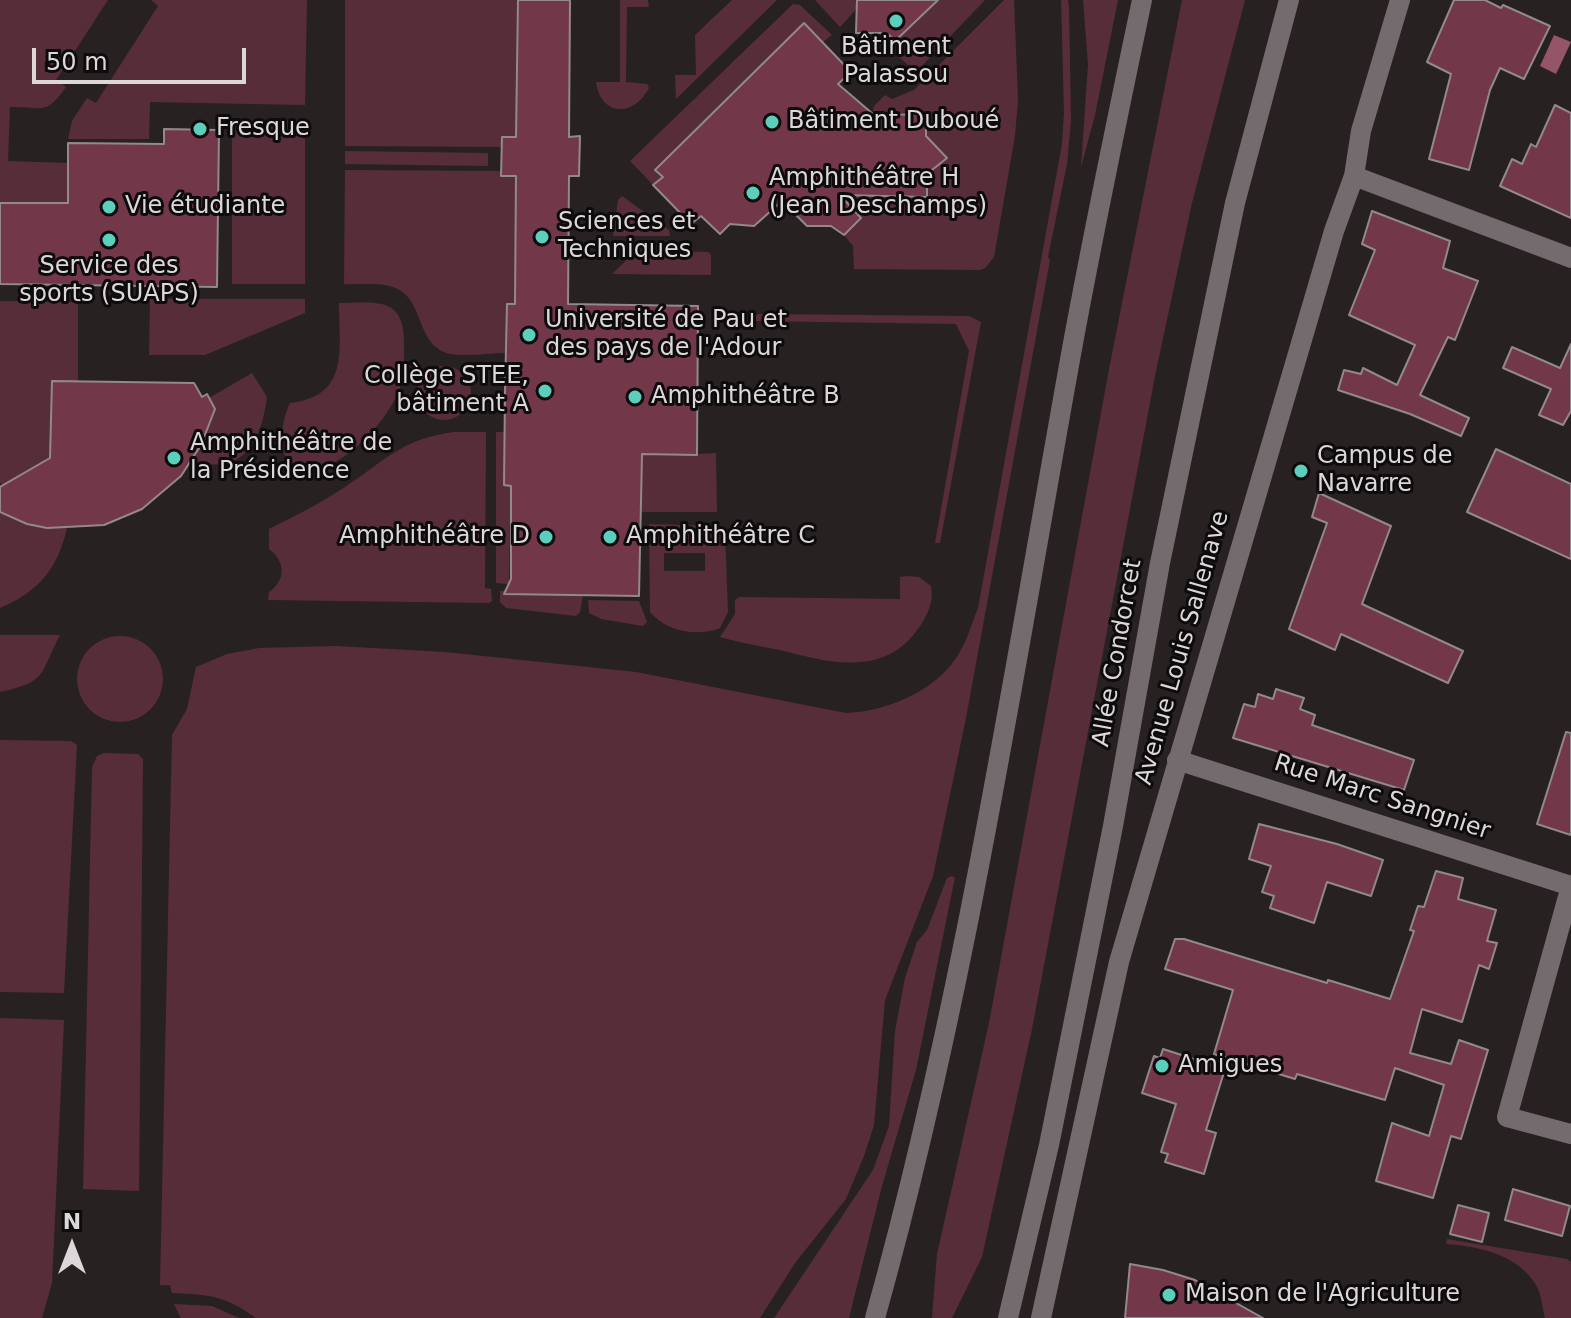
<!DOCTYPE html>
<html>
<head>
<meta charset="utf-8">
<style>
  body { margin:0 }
  #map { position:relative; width:1571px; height:1318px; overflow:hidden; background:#282122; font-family:"DejaVu Sans",sans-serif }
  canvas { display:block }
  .north { position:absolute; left:32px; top:1206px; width:80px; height:80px; -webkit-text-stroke:6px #0e0b0c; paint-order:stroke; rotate:0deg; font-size:22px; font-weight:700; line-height:32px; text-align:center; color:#dcd7d8 }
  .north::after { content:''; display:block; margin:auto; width:28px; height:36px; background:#dcd7d8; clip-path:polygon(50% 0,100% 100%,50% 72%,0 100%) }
  .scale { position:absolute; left:32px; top:48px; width:214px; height:36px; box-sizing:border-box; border:4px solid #dcd7d8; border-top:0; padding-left:10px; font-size:24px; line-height:28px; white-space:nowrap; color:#dcd7d8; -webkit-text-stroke:6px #0e0b0c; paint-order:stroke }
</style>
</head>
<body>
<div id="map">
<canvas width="1571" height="1318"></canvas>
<div class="north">N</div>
<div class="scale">50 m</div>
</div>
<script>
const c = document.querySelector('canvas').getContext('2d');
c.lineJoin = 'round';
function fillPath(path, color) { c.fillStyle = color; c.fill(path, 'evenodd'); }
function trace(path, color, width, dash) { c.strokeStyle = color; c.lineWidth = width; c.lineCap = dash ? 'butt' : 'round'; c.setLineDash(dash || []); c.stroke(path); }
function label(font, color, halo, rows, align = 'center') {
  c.font = font + ' "DejaVu Sans",sans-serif'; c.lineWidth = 6; c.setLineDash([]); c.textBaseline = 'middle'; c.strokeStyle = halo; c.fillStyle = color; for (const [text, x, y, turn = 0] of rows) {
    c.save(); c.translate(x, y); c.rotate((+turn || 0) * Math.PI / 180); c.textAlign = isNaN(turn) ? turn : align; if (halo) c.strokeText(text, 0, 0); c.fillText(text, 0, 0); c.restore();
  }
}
fillPath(new Path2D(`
  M0 0H108L56 80 66 87C45 117 43 106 10 107L8 161 68 163V204L0 203Z
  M151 0H307L305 105 150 102 149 139H68L72 121 87 98 96 103 158 6Z
  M345 0H518L516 137H502V147L345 146Z
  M620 0H648L649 7H627L626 82 647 84 649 88C634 117 601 117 596 82H620Z
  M732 0H777L676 99 675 75H696L695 35Z
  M815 0H855L860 5 840 27Z
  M938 0H985L916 72 882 42 889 35 895 41Z
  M1004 0H1014L1018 100 1015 136 994 257 985 268 980 270 854 269 853 246 844 235 861 218 851 207V195L927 197 926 115 873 111 874 106 885 95 892 99 914 90Z
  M1061 0H1068L1069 7 1071 121 1067 164 1048 257 1050 260 966 718 933 876 885 1000 874 1125 864 1156 846 1199 795 1263 760 1318H256C224 1295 210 1295 172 1293L170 1285H160L172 735 187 709 196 667 227 654 259 648 336 646 445 652 636 672 846 713C882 712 928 694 951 665 965 648 970 628 978 608L1062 144 1064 113Z
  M1083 0H1118L1095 115 1081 167 1088 64Z
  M1182 0H1245L1192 203 1156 371 1032 1029 982 1257 952 1318H932L937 1254 989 1023 1110 364Z
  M793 4 800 5 832 35 823 42 804 23 655 170 663 177 653 185 630 161Z
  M232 120H305V284H232Z
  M345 151 488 153V166L345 164Z
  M345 170 501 171 516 176 515 304 507 305 506 353C489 353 467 357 450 354 414 345 426 298 393 287 379 282 359 285 344 284Z
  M622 196 669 230 670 236H613L618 200Z
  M637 250 708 252 711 255V275L612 274Z
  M150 299H305V313L205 355H149Z
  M0 301 78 302V398L69 381H52L50 458 3 485 0 483Z
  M339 303C374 303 404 295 404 342 404 358 405 375 399 390 388 420 349 462 317 469 274 478 278 428 290 403 350 396 339 350 339 303Z
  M758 314 969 316 981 322 940 543H935L969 351 956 324 756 321 754 317Z
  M417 393a27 27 0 1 1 54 0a27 27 0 1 1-54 0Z
  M252 373 267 397C261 442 244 476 192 461L201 445 215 409 209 398Z
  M454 432H486L485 588 491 589 492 601 489 603 268 600 269 592C286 580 286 562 269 549V529C295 516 321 503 345 487 387 459 402 439 454 432Z
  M496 432H505L511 486 509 584 496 583Z
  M637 436 678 455 716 453 717 512H641Z
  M0 512C22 523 43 528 67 528 57 570 39 591 0 608Z
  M649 524 719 526 725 532 728 612 720 628C697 637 667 632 650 612ZM664 553H705V571H664Z
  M907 576 919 577 931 586C934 601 928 614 920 626 886 678 830 663 780 650 760 646 740 643 720 637L735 614V600L739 597 900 599V577Z
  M511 590 512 594 583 595 580 612 576 616 506 608 500 602V591Z
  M588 600 639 601 647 622 643 626 601 619 589 613Z
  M0 635H60C40 673 48 682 0 692Z
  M77 679a43 43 0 1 1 86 0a43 43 0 1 1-86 0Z
  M0 740 71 741 77 745 64 993 0 992Z
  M104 753 138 754 143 759 139 1191 83 1189 92 767 97 756Z
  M952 876 955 878 954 882 916 1070 882 1186 849 1318H774L873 1170 889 1126 895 1031 905 978 917 942 927 930 947 878Z
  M0 1018 64 1020 52 1283 42 1318H0Z
  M1447 1239 1567 1259 1571 1262V1318H1545C1542 1308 1542 1296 1537 1287 1520 1255 1478 1246 1446 1244Z
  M174 1304 212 1306 239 1318H181Z`), '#582d3a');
fillPath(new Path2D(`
  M1554 35 1571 42 1556 74 1540 66Z`), '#945568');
const building = new Path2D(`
  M518 0H570L569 137 580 136 579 176H569L568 304 698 306 697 455 642 454 639 596 504 594 511 579V486L504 485 505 392 507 304H515L516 176H501L502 137H516Z
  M857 0H938L895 41 887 33H856Z
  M1454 0H1485L1501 8 1503 5 1550 26 1524 79 1500 68 1490 90 1469 170 1429 159 1451 74 1427 62Z
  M804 23 851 72 838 84 873 114 926 115V136L947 158 927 174V197L840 195 861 218 844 235 831 226H807L782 201 754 226 730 224 720 234 701 216 691 224 653 185 663 177 655 170Z
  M1555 105 1571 113V218L1500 186 1512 159 1522 164 1531 144 1536 147Z
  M164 129 219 130 217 287 0 284V203H68V143L164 144Z
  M1372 211 1450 241 1443 268 1478 281 1455 340 1448 337 1420 395 1469 418 1461 436 1410 414 1338 390 1344 370 1361 374 1363 368 1397 385 1415 345 1349 315 1375 250 1362 244Z
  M1571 344V411L1563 425 1539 415 1551 389 1503 368 1512 347 1560 368Z
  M52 381 194 383 202 397 207 394 215 409 201 445 181 476 142 509 104 525 47 528 27 524 0 512V487L50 458Z
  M1496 449 1571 484V559L1467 512Z
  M1319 493 1391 526 1362 604 1463 651 1448 683 1341 634 1335 650 1289 629 1327 523 1312 517Z
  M1276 689 1304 698 1300 709 1315 715 1312 725 1414 760 1404 790 1233 738 1244 704 1255 707 1258 694 1273 699Z
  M1566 732 1571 733V835L1537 824Z
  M1259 824 1337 844 1383 860 1371 896 1327 882 1314 923 1270 908 1274 896 1262 892 1271 866 1249 859Z
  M1436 871 1463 878 1458 899 1496 910 1487 941 1497 943 1489 969 1479 965 1462 1022 1422 1009 1410 1053 1451 1064 1459 1040 1488 1050 1461 1139 1451 1136 1433 1198 1376 1181 1392 1123 1429 1136 1444 1085 1395 1068 1385 1100 1297 1074 1295 1079 1214 1054 1233 990 1165 969 1175 939H1184L1327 983 1328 980 1390 999 1414 931 1410 930 1418 906 1424 907Z
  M1163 1049 1225 1069 1206 1130 1216 1133 1204 1174 1165 1162 1168 1154 1161 1152 1176 1104 1142 1093 1154 1056 1160 1058Z
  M1513 1189 1570 1206 1562 1236 1505 1220Z
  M1458 1205 1489 1213 1482 1242 1450 1234Z
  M1130 1264 1163 1270 1195 1280 1263 1318H1125Z`);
fillPath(building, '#73374a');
trace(building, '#91898b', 2);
trace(new Path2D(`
  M1354 176 1571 258
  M1177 760 1571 886
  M1571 886 1507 1117 1571 1134
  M1041 1318 1119 962 1334 231 1354 176 1361 131 1400 0`), '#736b6d', 20);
trace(new Path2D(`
  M875 1318C962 1007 1011 688 1068 371 1090 247 1116 124 1142 0
  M1008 1318 1049 1145 1113 826 1160 563 1235 203 1289 0`), '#736b6d', 20);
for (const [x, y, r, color] of [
  [896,21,8,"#5bcebc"],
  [772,122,8,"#5bcebc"],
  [200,129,8,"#5bcebc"],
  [753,193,8,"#5bcebc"],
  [109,207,8,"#5bcebc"],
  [542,237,8,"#5bcebc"],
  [109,240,8,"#5bcebc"],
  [529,335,8,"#5bcebc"],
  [545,391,8,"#5bcebc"],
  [635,397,8,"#5bcebc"],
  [174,458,8,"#5bcebc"],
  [1301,471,8,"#5bcebc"],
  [546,537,8,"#5bcebc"],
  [610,537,8,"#5bcebc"],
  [1162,1066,8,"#5bcebc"],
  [1169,1295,8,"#5bcebc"]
]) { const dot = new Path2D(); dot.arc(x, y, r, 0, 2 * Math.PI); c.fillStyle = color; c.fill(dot); trace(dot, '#0e0b0c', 3); }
label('24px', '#dcd7d8', '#0e0b0c', [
  ["Bâtiment",896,48,"center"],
  ["Palassou",896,76,"center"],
  ["Bâtiment Duboué",788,122],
  ["Fresque",216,129],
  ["Amphithéâtre H",769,179],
  ["(Jean Deschamps)",769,207],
  ["Vie étudiante",125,207],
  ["Sciences et",558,223],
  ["Techniques",558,251],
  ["Service des",109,267,"center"],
  ["sports (SUAPS)",109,295,"center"],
  ["Université de Pau et",545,321],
  ["des pays de l'Adour",545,349],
  ["Collège STEE,",529,377,"right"],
  ["bâtiment A",529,405,"right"],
  ["Amphithéâtre B",651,397],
  ["Amphithéâtre de",190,444],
  ["la Présidence",190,472],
  ["Campus de",1317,457],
  ["Navarre",1317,485],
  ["Amphithéâtre D",530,537,"right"],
  ["Amphithéâtre C",626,537],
  ["Amigues",1178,1066],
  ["Maison de l'Agriculture",1185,1295]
], 'left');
label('24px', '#dcd7d8', '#0e0b0c', [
  ["Avenue Louis Sallenave",1183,648,-74],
  ["Allée Condorcet",1118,653,-80],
  ["Rue Marc Sangnier",1382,798,18]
]);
</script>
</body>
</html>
